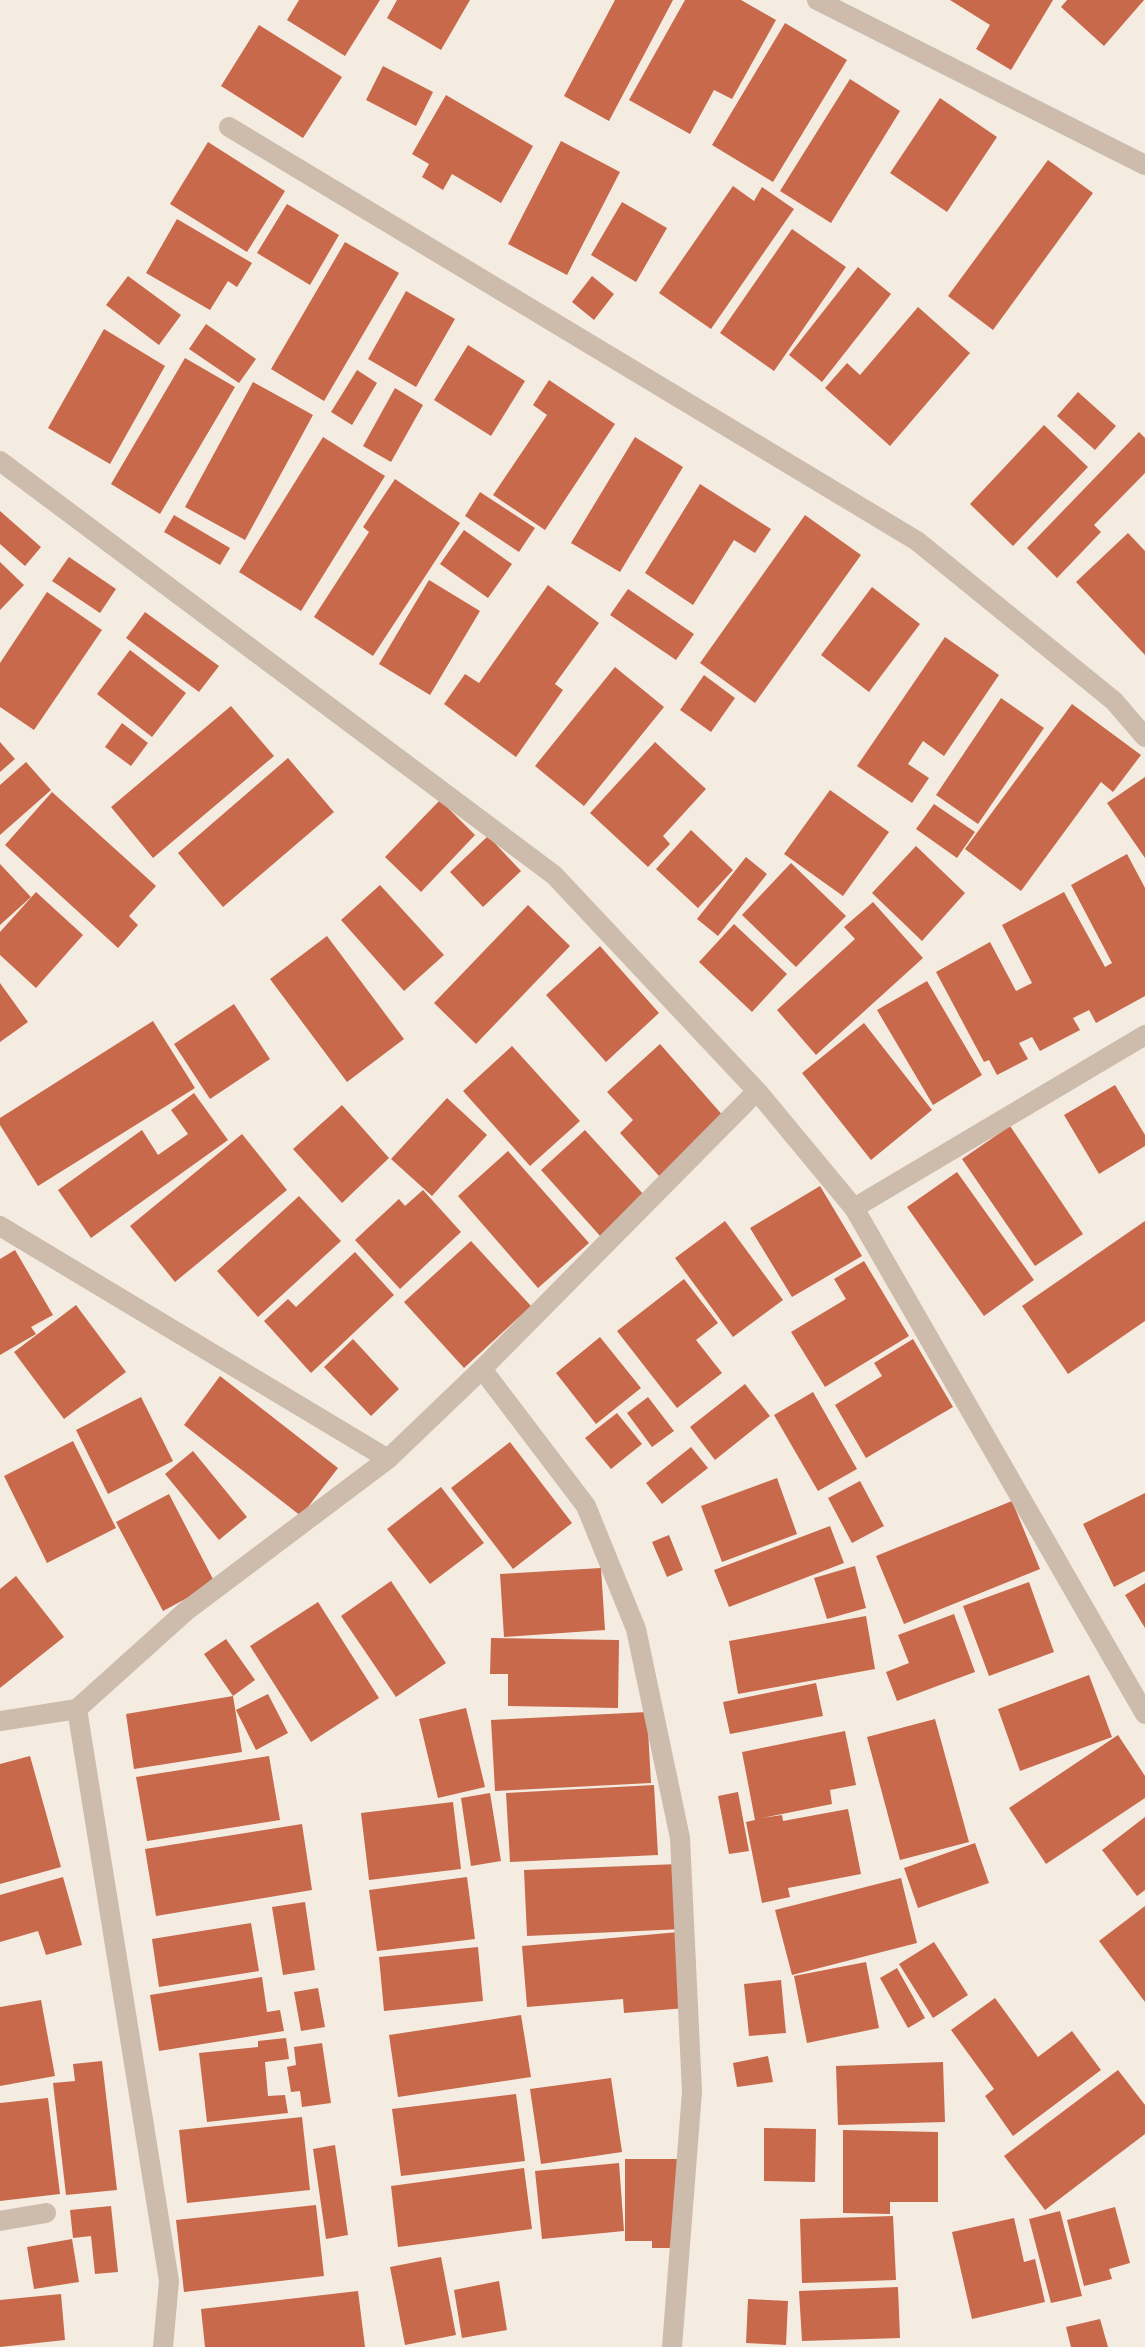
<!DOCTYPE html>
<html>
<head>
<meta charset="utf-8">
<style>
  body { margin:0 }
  canvas { display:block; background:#f4ebe1 }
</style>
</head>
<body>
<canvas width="1145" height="2347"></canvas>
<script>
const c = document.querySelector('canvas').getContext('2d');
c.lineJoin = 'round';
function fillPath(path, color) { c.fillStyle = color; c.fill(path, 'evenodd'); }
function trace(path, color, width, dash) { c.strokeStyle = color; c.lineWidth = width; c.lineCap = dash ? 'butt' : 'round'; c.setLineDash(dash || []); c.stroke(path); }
fillPath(new Path2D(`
  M299 0H380L345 56 287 20Z
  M397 0H470L441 50 387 18Z
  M615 0H673L609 121 564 96Z
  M685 0H741L776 20 732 99 714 90 690 134 629 100Z
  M950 0H1053L1011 70 976 49 990 25Z
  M1067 0H1144L1104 46 1061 7Z
  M785 23 847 60 773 182 712 145Z
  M259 25 342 77 303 138 221 86Z
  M383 66 433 92 416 126 366 100Z
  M850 79 900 111 831 223 780 191Z
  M446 95 533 146 501 203 452 174 443 190 422 177 429 164 412 154Z
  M940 98 997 137 947 212 890 173Z
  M561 141 620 172 567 275 508 244Z
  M208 142 285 191 247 252 170 204Z
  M1048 160 1093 193 993 330 948 296Z
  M733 186 754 201 762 187 794 209 711 329 659 293Z
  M622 202 667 228 636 282 591 255Z
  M287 204 339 235 310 285 257 253Z
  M177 219 252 263 237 287 228 281 210 310 146 273Z
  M792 229 846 267 774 371 720 333Z
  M345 242 399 273 324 401 271 369Z
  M858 267 891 294 822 382 789 355Z
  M128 276 181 315 159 345 106 305Z
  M592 276 614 294 594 320 572 302Z
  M406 291 455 319 416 387 368 359Z
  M918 307 970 353 890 446 825 388 847 363 860 375Z
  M206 324 256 359 239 383 189 349Z
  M104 329 165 366 110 464 48 428Z
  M468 345 525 381 491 436 434 400Z
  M185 358 235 387 160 514 111 484Z
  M357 370 377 383 352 425 331 412Z
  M549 380 615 424 545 530 493 495 547 415 533 405Z
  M253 382 313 415 245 540 185 507Z
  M395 388 423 405 391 462 363 446Z
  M1078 392 1116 426 1095 450 1057 416Z
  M1044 425 1088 467 1013 546 970 504Z
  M1139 432 1145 438V473L1094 525 1101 532 1057 578 1027 548Z
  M323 437 385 476 301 611 239 572Z
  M635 437 683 467 620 572 571 543Z
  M395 479 460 523 373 656 314 617 369 532 363 527Z
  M700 484 771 529 755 553 734 540 693 605 645 573Z
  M480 492 535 528 519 552 465 516Z
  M0 511 41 547 25 566 0 544Z
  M174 515 230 548 220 565 164 532Z
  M805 515 861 555 755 703 700 663Z
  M464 530 512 564 488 598 440 564Z
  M1128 533 1145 551V655L1076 582Z
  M69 557 116 589 100 613 52 581Z
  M0 562 24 585 0 610Z
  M429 580 480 611 430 695 379 664Z
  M548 585 599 623 555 684 563 690 516 757 444 704 465 674 479 683Z
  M872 587 920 624 869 692 821 655Z
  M628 589 694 634 676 660 610 615Z
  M47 592 102 630 34 730 0 707V663Z
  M145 612 219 666 199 692 126 638Z
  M945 637 999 675 944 756 923 741 908 764 929 778 912 803 857 766Z
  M130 650 186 693 152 737 97 694Z
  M615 667 664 707 584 806 535 766Z
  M704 675 735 698 711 732 680 710Z
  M1001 698 1044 728 978 824 936 795Z
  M1072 704 1141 755 1113 792 1101 782 1021 891 965 849Z
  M231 706 274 756 153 858 111 807Z
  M122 723 148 743 131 766 105 747Z
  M0 742 15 759 0 772Z
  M655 742 706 789 663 836 670 844 648 867 590 813Z
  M288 758 334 812 223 907 178 853Z
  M26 762 51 790 0 835V785Z
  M1145 777V858L1107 803Z
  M830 790 889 832 843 896 784 854Z
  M52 792 156 886 129 916 138 925 118 948 5 845Z
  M440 800 475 835 421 892 385 857Z
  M934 804 975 832 957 858 916 829Z
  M691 830 733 870 698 908 656 869Z
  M488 836 521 871 483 907 450 872Z
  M916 846 965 893 922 941 872 893Z
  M1127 854 1145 888V996L1096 1023 1089 1010 1073 1018 1080 1030 1040 1051 1032 1037 1019 1043 1028 1059 997 1075 989 1060 984 1062 936 972 990 942 1016 991 1032 983 1002 925 1064 892 1105 967 1112 963 1071 885Z
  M746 857 767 874 718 936 697 919Z
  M791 863 846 916 796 967 742 915Z
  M0 864 31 897 0 925Z
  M380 885 444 955 404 991 341 920Z
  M36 892 83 935 36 988 0 955V932Z
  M873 902 923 958 816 1055 777 1010 855 939 844 927Z
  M528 905 570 946 476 1044 434 1003Z
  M734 924 787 974 752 1012 699 962Z
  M327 936 404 1039 347 1082 270 979Z
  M600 946 659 1013 606 1062 546 995Z
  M927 981 982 1075 933 1105 877 1010Z
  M0 983 28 1022 0 1042Z
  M234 1004 270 1059 210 1099 174 1044Z
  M153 1021 195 1088 38 1186 0 1125V1118Z
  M864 1023 932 1110 871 1160 802 1073Z
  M660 1044 725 1118 660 1177 620 1133 633 1120 607 1092Z
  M512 1046 580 1121 530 1166 463 1091Z
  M1115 1085 1145 1135V1146L1099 1174 1064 1115Z
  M194 1093 228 1140 91 1238 58 1190 142 1130 158 1155 188 1134 171 1110Z
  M447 1098 487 1135 432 1196 391 1159Z
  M342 1105 389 1158 342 1203 293 1149Z
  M1010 1126 1083 1234 1035 1266 962 1159Z
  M585 1130 645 1196 601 1237 541 1170Z
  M242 1134 287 1190 175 1282 130 1226Z
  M508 1151 589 1243 538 1288 458 1196Z
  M957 1172 1034 1280 984 1316 907 1207Z
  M820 1186 862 1256 792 1297 750 1228Z
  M423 1190 461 1232 400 1289 355 1240 399 1199 405 1206Z
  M299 1196 341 1241 258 1317 217 1271Z
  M725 1221 783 1300 733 1337 675 1258Z
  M1145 1221V1321L1068 1374 1022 1306Z
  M471 1241 531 1306 464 1368 404 1302Z
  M15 1250 53 1315 31 1327 36 1334 0 1355V1259Z
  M355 1252 394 1295 311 1373 264 1321 288 1299 296 1307Z
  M864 1261 909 1336 825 1387 791 1332 846 1299 834 1279Z
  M684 1279 718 1323 696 1340 722 1373 677 1408 617 1331Z
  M76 1305 126 1372 64 1419 14 1352Z
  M600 1337 641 1388 596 1424 556 1373Z
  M353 1339 399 1389 371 1416 324 1367Z
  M913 1339 953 1407 866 1458 835 1405 882 1376 874 1363Z
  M220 1376 338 1468 301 1516 184 1425Z
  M745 1384 770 1416 715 1460 690 1427Z
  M813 1392 857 1469 818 1491 774 1415Z
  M141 1397 173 1461 108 1494 76 1430Z
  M648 1397 674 1431 652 1447 627 1413Z
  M617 1413 642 1444 611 1469 585 1438Z
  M73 1441 116 1528 47 1563 4 1476Z
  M510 1442 572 1523 513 1569 451 1488Z
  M691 1447 708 1468 662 1504 646 1483Z
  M193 1451 247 1517 219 1540 165 1474Z
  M777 1478 797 1534 722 1562 701 1506Z
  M860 1481 884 1526 852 1543 828 1498Z
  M441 1487 484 1543 430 1584 387 1529Z
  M1145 1493V1571L1114 1587 1083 1524Z
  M169 1494 215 1583 163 1611 116 1522Z
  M1012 1501 1040 1569 904 1624 876 1556Z
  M830 1526 844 1563 729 1607 714 1570Z
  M669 1535 683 1570 667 1577 652 1542Z
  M855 1566 866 1608 827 1619 814 1578Z
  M601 1568 605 1630 504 1637 500 1574Z
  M16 1576 64 1637 0 1688V1589Z
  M391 1581 446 1663 396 1697 341 1616Z
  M1029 1582 1054 1652 989 1676 963 1606Z
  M1145 1583V1628L1125 1595Z
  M318 1602 379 1698 311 1742 250 1646Z
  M954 1614 975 1672 897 1701 886 1672 909 1663 898 1635Z
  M866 1616 875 1669 738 1694 729 1641Z
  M491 1638 619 1640 618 1708 508 1706V1674H490Z
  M226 1639 255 1680 233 1696 204 1654Z
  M1089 1675 1112 1737 1020 1771 998 1709Z
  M816 1683 823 1716 730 1734 723 1702Z
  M268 1694 288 1733 256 1750 236 1710Z
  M233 1696 242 1752 134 1769 126 1714Z
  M466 1708 485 1787 438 1798 419 1719Z
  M647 1712 651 1783 495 1791 491 1720Z
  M935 1719 969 1842 900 1860 867 1737Z
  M845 1731 856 1785 830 1790 832 1804 762 1818 782 1815 783 1821 848 1809 861 1874 788 1888 790 1897 762 1903 746 1822 755 1820 742 1752Z
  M1118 1735 1145 1776V1798L1046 1864 1009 1808Z
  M30 1756 61 1867 0 1884V1764Z
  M269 1756 280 1820 147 1841 136 1777Z
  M654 1785 658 1855 510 1862 506 1793Z
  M738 1792 749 1851 729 1854 718 1796Z
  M490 1793 501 1861 471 1866 461 1798Z
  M453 1802 461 1869 369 1880 361 1813Z
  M1145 1817V1890L1137 1896 1102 1850Z
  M302 1824 312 1890 156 1916 145 1849Z
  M975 1843 989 1883 918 1908 904 1868Z
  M679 1864 683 1929 527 1936 524 1870Z
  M63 1877 82 1945 46 1955 38 1931 0 1942V1895Z
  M467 1877 475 1939 377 1951 369 1890Z
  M901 1878 917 1943 792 1975 775 1910Z
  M305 1902 315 1970 283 1975 272 1907Z
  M1145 1906V2002L1099 1941Z
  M251 1923 259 1971 159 1987 152 1939Z
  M679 1932 686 2008 624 2013 623 1999 527 2007 522 1946Z
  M934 1942 968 1995 933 2018 899 1964Z
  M478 1947 483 2001 384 2011 379 1957Z
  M866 1962 879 2028 807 2043 794 1976Z
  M897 1968 925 2018 908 2028 880 1978Z
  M262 1977 267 2012 280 2010 284 2031 159 2051 150 1995Z
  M781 1980 786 2033 749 2036 744 1984Z
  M318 1988 325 2027 301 2031 294 1992Z
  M995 1998 1038 2057 1072 2031 1101 2070 1013 2136 985 2096 994 2089 951 2030Z
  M41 2000 55 2076 0 2086V2007Z
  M521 2015 531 2077 398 2097 389 2035Z
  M286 2038 289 2059 265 2062 268 2096 285 2095 288 2113 207 2122 199 2053 258 2047V2041Z
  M322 2043 331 2103 302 2107 300 2091 291 2092 287 2067 296 2065 294 2047Z
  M768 2056 773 2082 737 2087 733 2063Z
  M102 2061 117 2190 66 2195 53 2083 75 2081 73 2064Z
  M943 2062 945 2122 838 2125 836 2066Z
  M1118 2070 1145 2105V2134L1045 2210 1004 2156Z
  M611 2078 622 2152 541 2164 530 2089Z
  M516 2094 525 2161 401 2176 392 2109Z
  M48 2098 60 2194 0 2201V2103Z
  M302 2117 310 2190 187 2203 179 2130Z
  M764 2128 816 2129 815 2182 764 2181Z
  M843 2130 938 2132V2202H890V2214L843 2213Z
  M335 2145 348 2235 326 2239 313 2149Z
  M625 2159H677V2248H652V2241H625Z
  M619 2163 624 2231 542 2239 535 2171Z
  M524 2168 532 2229 398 2247 391 2186Z
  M316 2205 324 2276 184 2292 176 2220Z
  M111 2206 118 2272 95 2274 91 2236 73 2238 70 2210Z
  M1115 2207 1130 2263 1109 2269 1112 2279 1084 2286 1067 2220Z
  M1060 2211 1082 2296 1051 2303 1029 2219Z
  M893 2216 896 2280 802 2283 800 2219Z
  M1014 2218 1024 2262 1035 2259 1045 2302 972 2319 952 2232Z
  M72 2239 79 2282 34 2289 27 2247Z
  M441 2257 456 2335 405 2345 390 2267Z
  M499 2281 507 2330 462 2338 454 2290Z
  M898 2287 900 2338 802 2341 799 2291Z
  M358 2291 365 2347H205L201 2309Z
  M61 2294 65 2340 0 2347V2300Z
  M748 2299 788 2301 786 2345 746 2343Z
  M1100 2319 1108 2347H1071L1066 2327Z`), '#c8694b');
trace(new Path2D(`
  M817 0 1145 165
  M229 127 917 541 1114 701 1145 737
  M0 461 554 875 757 1091 854 1208 1145 1714
  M854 1208 1145 1035
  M0 1226 388 1459
  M482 1369 586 1506 636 1629 680 1838 692 2092 672 2347
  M77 1709 169 2281 163 2347
  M0 1721 77 1709 186 1611 388 1459 482 1369 757 1091
  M0 2221 46 2213`), '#cdbbac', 20);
</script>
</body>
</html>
